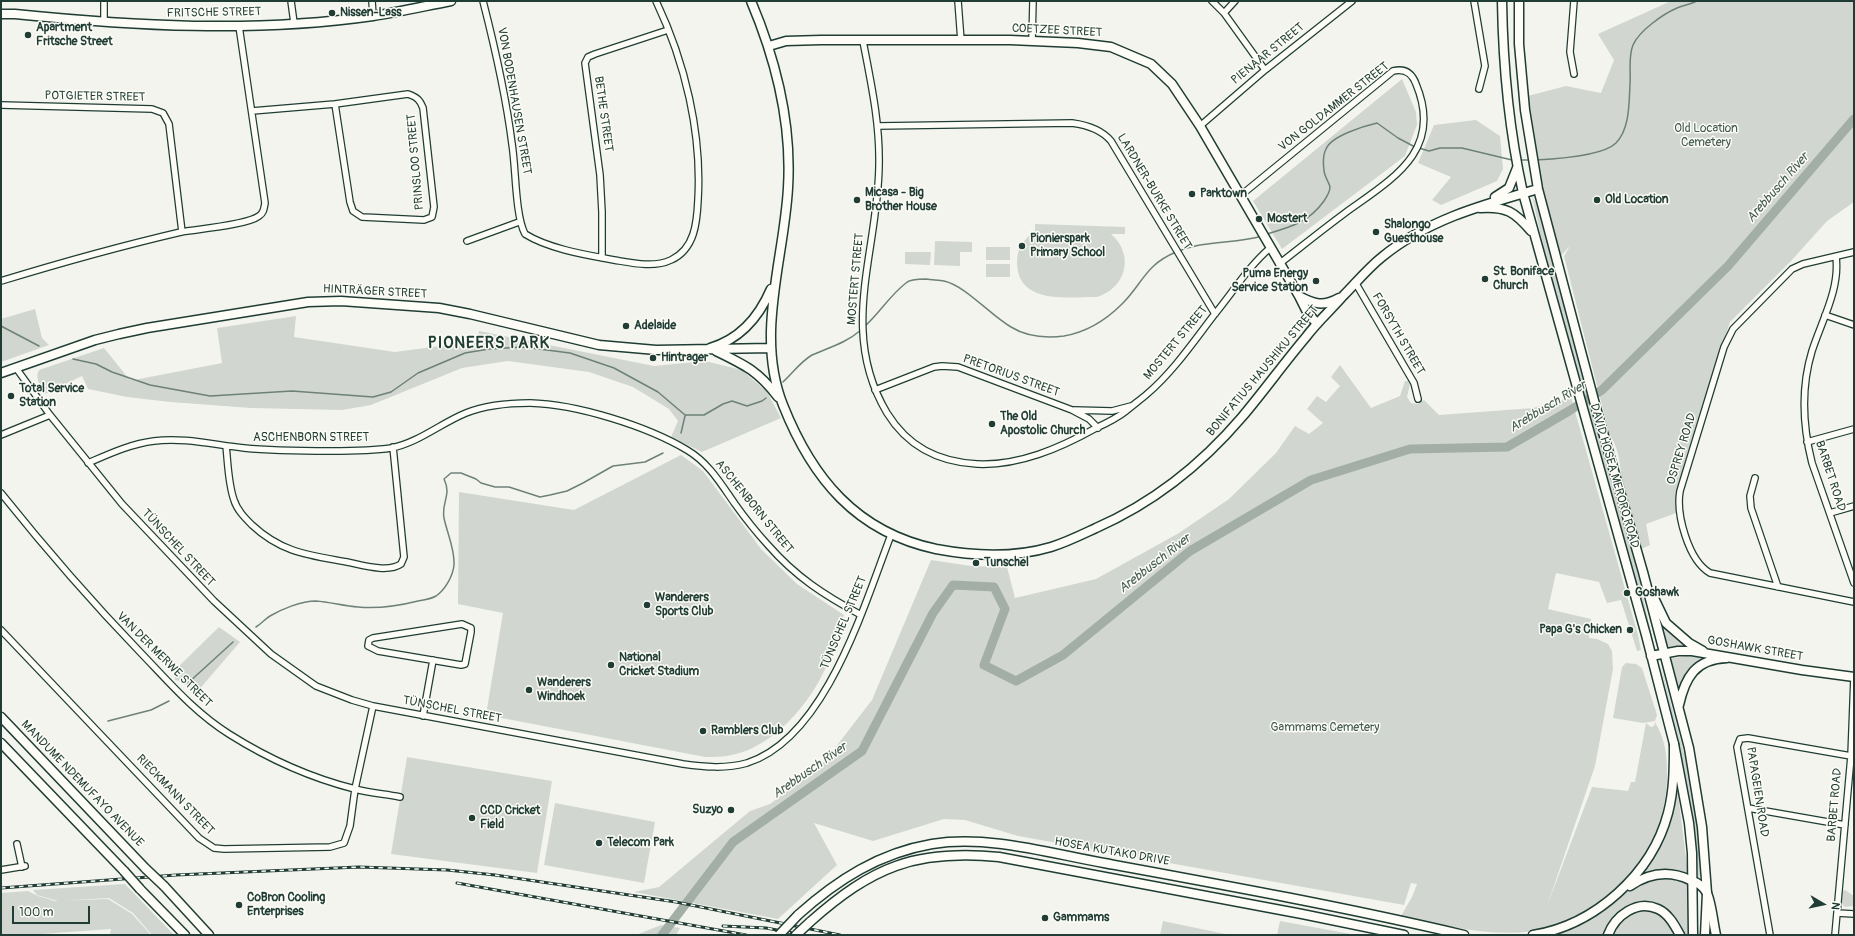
<!DOCTYPE html>
<html>
<head>
<meta charset="utf-8">
<style>
  body { margin:0 }
  #map { position:relative; width:1855px; height:936px; overflow:hidden; background:#f4f4ef; font-family:Pangolin,sans-serif }
  canvas { display:block }
  .frame { position:absolute; inset:0; border:2px solid #1f3d34; pointer-events:none }
  .north { position:absolute; left:1803px; top:884px; width:40px; height:40px; -webkit-text-stroke:3px #fdfcf7; paint-order:stroke; rotate:99deg; font-size:11px; font-weight:700; line-height:16px; text-align:center; color:#1f3d34 }
  .north::after { content:''; display:block; margin:auto; width:14px; height:18px; background:#1f3d34; clip-path:polygon(50% 0,100% 100%,50% 72%,0 100%) }
  .scale { position:absolute; left:12px; top:906px; width:78px; height:18px; box-sizing:border-box; border:2px solid #1f3d34; border-top:0; padding-left:5px; font-size:12px; line-height:14px; white-space:nowrap; color:#1f3d34; -webkit-text-stroke:3px #fdfcf7; paint-order:stroke }
</style>
</head>
<body>
<div id="map">
<canvas width="1855" height="936"></canvas>
<div class="frame"></div>
<div class="north">N</div>
<div class="scale">100 m</div>
</div>
<script>
const c = document.querySelector('canvas').getContext('2d');
c.lineJoin = 'round';
function fillPath(path, color) { c.fillStyle = color; c.fill(path, 'evenodd'); }
function trace(path, color, width, dash) { c.strokeStyle = color; c.lineWidth = width; c.lineCap = dash ? 'butt' : 'round'; c.setLineDash(dash || []); c.stroke(path); }
function label(font, color, halo, rows, align = 'center') {
  c.font = font + ' Pangolin,sans-serif'; c.lineWidth = 3; c.setLineDash([]); c.textBaseline = 'middle'; c.strokeStyle = halo; c.fillStyle = color; for (const [text, x, y, turn = 0] of rows) {
    c.save(); c.translate(x, y); c.rotate((+turn || 0) * Math.PI / 180); c.textAlign = isNaN(turn) ? turn : align; if (halo) c.strokeText(text, 0, 0); c.fillText(text, 0, 0); c.restore();
  }
}
fillPath(new Path2D(`
  M1671 1H1854V202L1827 221 1791 261 1730 322 1694 431 1678 487 1676 495V513L1646 524 1650 545 1639 550C1634 527 1625 503 1622 480 1619 460 1620 452 1609 433L1564 256 1570 246 1557 260 1538 189 1524 97 1566 86 1601 93 1614 60 1598 34Z
  M1402 79 1416 112 1417 125 1405 156 1282 249 1253 201Z
  M1476 120 1500 136 1503 169 1497 181 1441 205 1432 200 1451 177 1418 163 1434 125Z
  M1532 196 1536 203 1619 502 1639 578 1654 647 1548 268Z
  M1035 224 1125 227V234H1111C1135 255 1126 288 1097 297 1068 297 1017 305 1017 262 1017 248 1024 239 1035 231Z
  M935 241 972 242V252H960V266L934 265Z
  M986 247H1010V260H986Z
  M905 252H931L930 265 905 264Z
  M986 264H1010V277H986Z
  M35 309 42 338 49 345 1 362V319Z
  M296 316 294 337 395 352 478 341 479 331 654 366 705 361 742 370 767 392 781 418 702 452 671 437 678 421 669 409 633 387 589 372 508 361 462 368 371 405 342 410 251 408 170 402 127 397 88 389 82 376 45 394C41 386 34 378 39 370L104 348 129 379 134 380 222 363 217 328Z
  M1340 365 1371 408 1400 396 1405 381H1409L1410 384 1407 397 1411 403 1417 404 1424 400 1439 415 1533 408 1571 397 1638 635 1641 650 1637 651 1621 600 1607 603 1599 582 1556 573 1548 609 1591 619 1589 638 1597 639 1608 644 1612 651 1613 669 1595 766 1547 906 1592 787 1628 791 1631 782H1635L1646 723 1651 727 1654 726 1655 722C1665 739 1667 754 1667 774 1668 853 1603 921 1526 932 1484 936 1442 925 1401 916L1412 897 1417 884 1411 883 1404 905 1018 836 965 820 944 819 873 841 814 823 837 865 778 919 634 892 659 887 750 811 770 804 821 766 872 700 931 560 971 566 1007 567 1015 598 1096 579 1179 533 1229 499 1276 453 1295 426 1309 434 1323 423 1307 409 1317 396 1326 402 1340 386 1331 377Z
  M681 455 703 471 761 549 797 584 844 615C838 632 833 650 826 667 810 704 773 747 732 755 723 757 714 757 705 757L486 715 503 613 458 604 459 492 574 510Z
  M1657 616 1671 633 1690 646 1667 647Z
  M219 627 240 642 197 692 180 681 175 680V670Z
  M1692 655 1712 657C1696 664 1684 672 1678 690L1669 659Z
  M1660 662 1688 768 1697 823 1701 869 1699 879 1697 877 1687 788Z
  M1626 663 1636 664 1642 668 1657 715 1655 721 1643 723 1613 718 1622 667Z
  M407 757 552 781 537 873 391 854Z
  M1676 778 1688 874 1675 871 1635 879 1647 865Z
  M555 803 655 822 644 883 544 865Z
  M1660 876 1689 881 1688 935H1683C1675 918 1674 919 1657 911 1652 908 1645 903 1640 903 1622 901 1611 922 1605 935L1553 934 1582 923 1641 882Z
  M125 884 174 935H152L133 913 109 898 58 901 37 895 33 890Z
  M1845 890 1854 896V906L1845 907 1842 904V891Z
  M28 891 38 896 55 901 108 899 132 914 151 935H110L111 929 28 935H1V893Z
  M1638 909C1661 911 1665 916 1677 935H1612L1621 919Z
  M1163 921 1230 935H1160Z
  M1280 921 1356 935H1277Z
  M661 925 680 928 676 935H636Z`), '#d1d6d1');
trace(new Path2D(`
  M1419 148 1429 151 1440 148H1462L1512 160
  M1520 160H1530
  M1536 160C1555 159 1603 156 1616 143 1630 129 1629 102 1630 84 1631 72 1628 57 1633 45 1639 31 1663 14 1677 8 1684 5 1691 4 1697 1
  M1267 234C1291 227 1309 222 1324 201 1326 198 1330 191 1330 187 1329 182 1324 176 1324 170 1323 163 1323 155 1326 149 1331 136 1364 126 1377 123L1398 138 1415 147
  M1179 251C1205 240 1235 244 1262 236
  M1 326 39 346
  M864 327C879 314 890 295 906 283 910 279 920 279 926 279 932 280 939 280 944 281 966 286 990 315 1011 327 1027 337 1047 338 1064 336 1087 332 1106 320 1122 304 1143 283 1145 265 1176 252
  M73 359 96 364 112 372 150 385 210 396 292 391 373 397 391 392 418 373 465 353 489 349 523 347 570 353 614 368 658 392 685 415H704L723 404 732 401 747 406 762 401 766 398
  M783 382C793 373 800 362 812 355 830 347 846 343 861 330
  M681 433 685 416
  M256 627C261 624 265 619 270 616 282 609 301 601 316 601 330 602 344 606 358 607 379 609 398 606 418 601 424 600 431 599 436 596 445 590 453 576 454 565 455 549 447 533 444 518 441 503 452 495 444 479L451 473H461L476 479 481 483 495 487H509L540 497 550 495 567 491 583 483 613 466 645 462 663 453
  M188 683 233 642
  M108 721 151 710 169 701`), '#6e8179', 1.5);
trace(new Path2D(`
  M662 935 733 842 862 751 933 613 953 585 994 587 1005 609 984 665 1016 681 1063 655 1190 551 1311 480 1410 449 1507 447 1569 411 1602 390 1728 266 1854 119`), '#a3aea7', 9);
const street = new Path2D(`
  M291 1 294 23
  M372 1 373 16
  M483 1C495 48 506 96 512 144 516 168 515 215 525 234 549 249 587 255 614 260 632 263 654 268 671 260 695 249 697 222 698 200 702 133 685 62 656 1
  M958 1 961 41
  M1212 1 1224 13 1265 70
  M1474 1 1485 66 1479 89
  M1224 13 1235 1
  M104 22V1
  M863 41C871 83 880 123 879 166 878 252 838 331 887 413 908 447 938 462 977 464 1019 466 1060 448 1096 428 1107 423 1117 418 1126 411 1133 405 1140 400 1147 394 1173 372 1194 341 1214 315 1233 292 1248 267 1270 248
  M1032 41 1033 1
  M1574 74 1570 52 1574 1
  M1 105 152 109 163 113 169 124 182 232
  M252 111 335 104 408 94C417 97 420 100 423 108L434 207 432 217 424 220 362 217 353 211 350 202 335 104
  M878 126 1072 123C1087 125 1101 129 1111 141L1215 314
  M1200 126 1265 70 1352 1
  M1240 196 1393 71C1405 68 1412 73 1416 84 1444 151 1392 179 1345 213 1322 230 1301 247 1279 264
  M467 241 519 222
  M1854 252 1803 264 1792 269 1733 329 1724 347 1680 491C1676 514 1688 560 1710 573L1854 602
  M1836 257C1840 289 1822 320 1812 351 1801 387 1803 427 1812 463L1854 583
  M602 258V212L600 175 585 63 588 57 595 54 668 30
  M1 281C60 263 121 246 181 232 199 229 247 225 259 216 264 213 264 208 265 203L239 26
  M1355 282 1414 383 1418 399
  M1825 315 1854 325
  M16 368 50 415 122 504 214 601 271 654 316 686 352 700 373 706 683 764C704 767 726 769 747 763 826 738 864 605 891 535
  M875 390 934 367 942 366 958 367 1072 410 1089 419 1098 428
  M1074 410 1112 411 1131 406
  M1 435 50 415
  M1807 442 1854 429
  M226 446C228 463 228 483 234 500 237 510 245 518 252 525 282 553 309 555 347 562 362 565 388 573 401 564L404 557 393 447
  M88 463C109 454 130 444 154 441 183 437 215 445 244 448 273 451 302 451 331 451 351 451 372 451 391 448 418 443 441 423 466 413 486 405 509 403 530 403 576 404 647 426 687 450 709 463 721 484 735 504 745 518 756 532 768 545 796 577 824 595 861 615
  M1755 478 1750 496 1751 508 1778 587
  M1 493C45 548 91 601 140 652 168 681 194 712 229 734 267 758 311 778 355 789 370 793 385 794 400 797
  M1830 513 1854 506
  M462 624 471 628V632L465 664 461 665 378 651 368 646 369 640 373 638Z
  M1 630 199 838 214 848 224 849 330 847 344 843 350 826 355 789 373 706
  M423 716 433 660
  M1748 808 1845 825
  M17 844 22 867
  M1 870 25 866
  M1837 913 1854 914
  M1770 935 1737 747 1740 739 1748 738 1851 756
  M1835 935 1851 756 1854 677`);
const secondary = new Path2D(`
  M751 1C776 60 792 123 788 188 784 260 755 335 783 405 812 478 856 532 936 549 973 556 1014 558 1051 547 1067 542 1081 535 1096 528 1153 503 1201 465 1242 417 1264 391 1284 363 1306 337 1317 322 1331 310 1343 296 1356 283 1367 269 1382 257 1427 220 1482 205 1538 189
  M1502 1C1503 66 1509 130 1523 193L1646 635 1674 744 1689 823 1692 853 1693 935
  M1519 1V44L1525 110 1538 189 1596 408 1643 572 1689 748 1702 827 1707 893 1705 935
  M1 14H15C134 26 254 33 373 16 399 12 425 6 451 1
  M769 46 786 41 821 40H1010L1078 43 1111 47 1151 64 1172 84 1200 126 1299 296 1306 310 1317 324
  M1495 197 1509 188 1517 168
  M1480 208C1506 206 1515 212 1531 231
  M1299 296C1314 304 1323 307 1339 298
  M710 348C741 339 759 317 771 289
  M716 351C745 365 758 371 778 397
  M1 373 95 340 119 334 147 328 308 302 341 301 439 308 470 314 599 345 656 350 771 348
  M1653 596 1666 623 1689 643 1703 651
  M1651 656 1678 651H1692L1802 670 1854 677
  M1679 705C1685 678 1695 659 1727 658`);
const primary = new Path2D(`
  M1 717 146 869
  M1 743 124 871
  M164 886 209 935
  M1630 886C1649 873 1669 870 1690 880 1697 882 1703 886 1707 893 1712 905 1713 922 1716 935
  M140 889 185 935
  M798 915C837 880 879 853 932 844 989 835 1048 853 1104 863 1224 885 1345 907 1464 935
  M810 922C872 867 915 849 999 857L1302 914 1404 935
  M1533 935C1595 925 1652 874 1668 813 1674 790 1674 767 1674 744
  M1608 935C1615 916 1637 899 1658 909 1669 914 1675 926 1680 935`);
trace(street, '#1f3d34', 8);
trace(secondary, '#1f3d34', 11);
trace(primary, '#1f3d34', 11);
trace(street, '#fdfcf7', 5.5);
trace(secondary, '#fdfcf7', 8);
trace(primary, '#fdfcf7', 8);
const rail = new Path2D(`
  M457 883 746 935
  M1 888 176 875 359 867 447 870 495 875 676 902 840 935
  M723 926 766 928 804 935`);
trace(rail, '#1f3d34', 3);
trace(rail, '#fdfcf7', 1.5, [4.5]);
const primaryBridge = new Path2D(`
  M146 869 164 886
  M124 871 140 889
  M779 935 798 915
  M796 935 810 922`);
trace(primaryBridge, '#1f3d34', 11, []);
trace(primaryBridge, '#fdfcf7', 8);
for (const [x, y, r, color] of [
  [332,13,4,"#1f3d34"],
  [28,35,4,"#1f3d34"],
  [1192,194,4,"#1f3d34"],
  [857,200,4,"#1f3d34"],
  [1597,200,4,"#1f3d34"],
  [1259,219,4,"#1f3d34"],
  [1376,232,4,"#1f3d34"],
  [1022,246,4,"#1f3d34"],
  [1485,279,4,"#1f3d34"],
  [1316,281,4,"#1f3d34"],
  [626,326,4,"#1f3d34"],
  [653,358,4,"#1f3d34"],
  [11,396,4,"#1f3d34"],
  [992,424,4,"#1f3d34"],
  [976,563,4,"#1f3d34"],
  [1627,593,4,"#1f3d34"],
  [647,605,4,"#1f3d34"],
  [1630,630,4,"#1f3d34"],
  [611,665,4,"#1f3d34"],
  [529,690,4,"#1f3d34"],
  [703,731,4,"#1f3d34"],
  [731,810,4,"#1f3d34"],
  [472,818,4,"#1f3d34"],
  [599,843,4,"#1f3d34"],
  [239,905,4,"#1f3d34"],
  [1045,918,4,"#1f3d34"]
]) { const dot = new Path2D(); dot.arc(x, y, r, 0, 2 * Math.PI); c.fillStyle = color; c.fill(dot); trace(dot, '#fdfcf7', 1.5); }
label('12px', '#1f3d34', '#fdfcf7', [
  ["FRITSCHE STREET",214,13,-1],
  ["COETZEE STREET",1057,31,3],
  ["PIENAAR STREET",1268,54,-39],
  ["POTGIETER STREET",95,97,1],
  ["VON BODENHAUSEN STREET",514,101,80],
  ["VON GOLDAMMER STREET",1334,107,-38],
  ["BETHE STREET",603,114,82],
  ["PRINSLOO STREET",416,162,-95],
  ["LARDNER-BURKE STREET",1154,192,59],
  ["MOSTERT STREET",856,279,-85],
  ["HINTRÄGER STREET",375,292,3],
  ["FORSYTH STREET",1398,334,60],
  ["MOSTERT STREET",1176,343,-50],
  ["BONIFATIUS HAUSHIKU STREET",1263,371,-50],
  ["PRETORIUS STREET",1011,376,20],
  ["ASCHENBORN STREET",311,438],
  ["OSPREY ROAD",1682,449,-73],
  ["DAVID HOSEA MERORO ROAD",1614,476,74],
  ["BARBET ROAD",1830,476,72],
  ["ASCHENBORN STREET",754,507,51],
  ["TÜNSCHEL STREET",178,548,47],
  ["TÜNSCHEL STREET",844,623,-67],
  ["GOSHAWK STREET",1755,649,10],
  ["VAN DER MERWE STREET",164,660,45],
  ["TÜNSCHEL STREET",452,710,11],
  ["MANDUME NDEMUFAYO AVENUE",82,784,46],
  ["PAPAGEIEN ROAD",1757,792,81],
  ["RIECKMANN STREET",175,795,46],
  ["BARBET ROAD",1835,805,-85],
  ["HOSEA KUTAKO DRIVE",1112,852,10]
]);
label('bold 12px', '#1f3d34', '#fdfcf7', [
  ["Nissen-Lass",340,13],
  ["Apartment",36,28],
  ["Fritsche Street",36,42],
  ["Micasa - Big",865,193],
  ["Brother House",865,207],
  ["Parktown",1200,194],
  ["Old Location",1605,200],
  ["Mostert",1267,219],
  ["Shalongo",1384,225],
  ["Guesthouse",1384,239],
  ["Pionierspark",1030,239],
  ["Primary School",1030,253],
  ["St. Boniface",1493,272],
  ["Church",1493,286],
  ["Puma Energy",1308,274,"right"],
  ["Service Station",1308,288,"right"],
  ["Adelaide",634,326],
  ["Hintrager",661,358],
  ["Total Service",19,389],
  ["Station",19,403],
  ["The Old",1000,417],
  ["Apostolic Church",1000,431],
  ["Tunschel",984,563],
  ["Goshawk",1635,593],
  ["Wanderers",655,598],
  ["Sports Club",655,612],
  ["Papa G's Chicken",1622,630,"right"],
  ["National",619,658],
  ["Cricket Stadium",619,672],
  ["Wanderers",537,683],
  ["Windhoek",537,697],
  ["Ramblers Club",711,731],
  ["Suzyo",723,810,"right"],
  ["CCD Cricket",480,811],
  ["Field",480,825],
  ["Telecom Park",607,843],
  ["CoBron Cooling",247,898],
  ["Enterprises",247,912],
  ["Gammams",1053,918]
], 'left');
label('12px', '#435c53', '#fdfcf7', [
  ["Old Location",1706,129],
  ["Cemetery",1706,143],
  ["Gammams Cemetery",1325,728]
]);
label('italic 13px', '#475f56', '#fdfcf7', [
  ["Arebbusch River",1778,188,-49],
  ["Arebbusch River",1548,407,-31],
  ["Arebbusch River",1155,564,-38],
  ["Arebbusch River",810,771,-35]
]);
c.letterSpacing = '1px';
label('bold 16px', '#1f3d34', '#fdfcf7', [
  ["PIONEERS PARK",489,344]
]);
c.letterSpacing = '0px';
</script>
</body>
</html>
